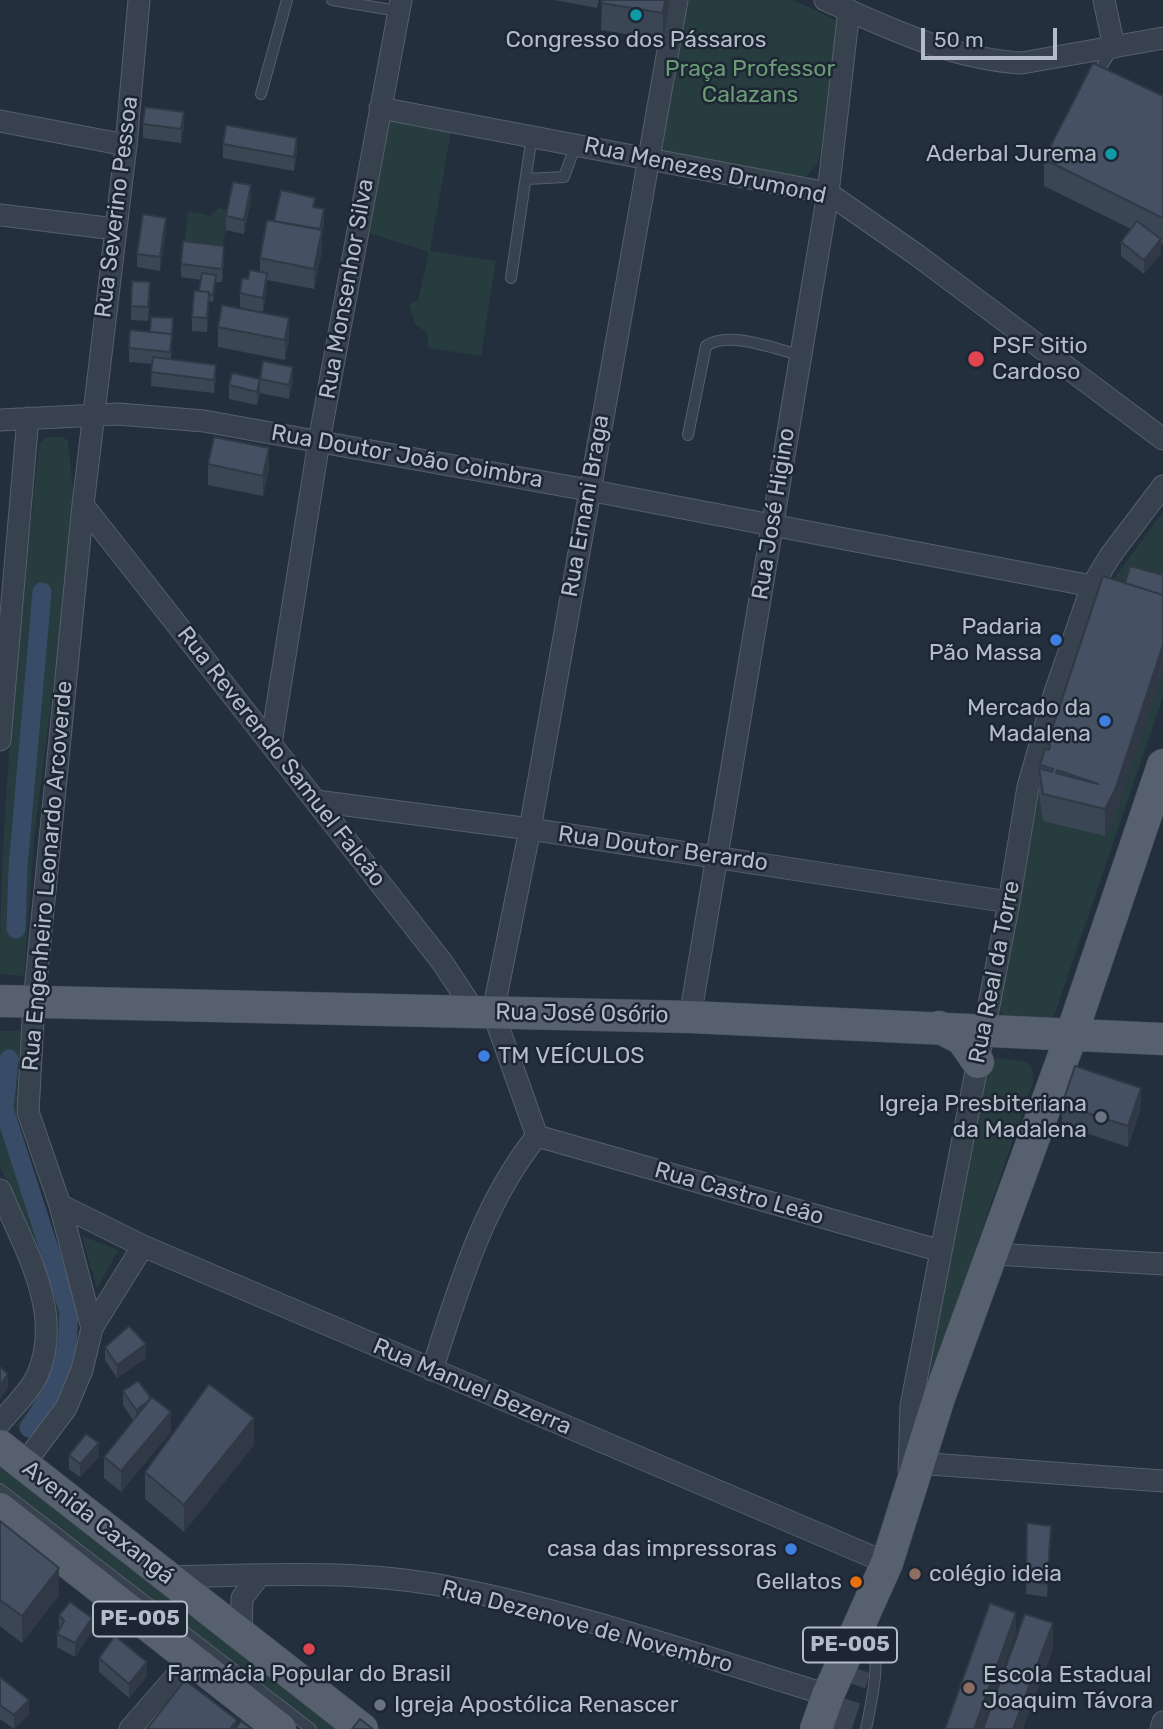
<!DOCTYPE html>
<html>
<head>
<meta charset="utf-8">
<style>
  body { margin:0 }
  #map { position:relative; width:1163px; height:1729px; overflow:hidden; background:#242f3e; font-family:Rubik,sans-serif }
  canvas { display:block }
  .scale { position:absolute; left:921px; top:28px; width:136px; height:32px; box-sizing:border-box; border:4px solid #b4bcc9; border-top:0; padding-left:9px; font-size:21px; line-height:24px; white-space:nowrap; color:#b4bcc9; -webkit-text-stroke:5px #1d2633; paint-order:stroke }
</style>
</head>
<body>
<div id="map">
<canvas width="1163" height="1729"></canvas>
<div class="scale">50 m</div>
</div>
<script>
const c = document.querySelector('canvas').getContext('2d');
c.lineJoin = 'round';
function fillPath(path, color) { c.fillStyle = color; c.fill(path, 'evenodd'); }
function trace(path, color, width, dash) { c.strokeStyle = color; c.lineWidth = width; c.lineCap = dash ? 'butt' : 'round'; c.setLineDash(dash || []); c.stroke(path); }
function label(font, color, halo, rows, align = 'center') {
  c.font = font + ' Rubik,sans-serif'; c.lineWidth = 5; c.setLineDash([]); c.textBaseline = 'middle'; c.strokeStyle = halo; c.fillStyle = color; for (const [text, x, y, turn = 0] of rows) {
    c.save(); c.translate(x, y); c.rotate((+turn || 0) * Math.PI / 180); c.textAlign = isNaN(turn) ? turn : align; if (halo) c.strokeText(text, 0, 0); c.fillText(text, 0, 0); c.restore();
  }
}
fillPath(new Path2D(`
  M682 0H793L836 20 840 42 818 163 805 178 664 152 659 146Z
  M388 117 451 131 430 251 496 261 481 356 428 348V334L415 324 409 305 418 300 429 252 363 231Z
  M219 208 230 210 221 254 183 255 188 211 210 216Z
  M46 437H63L68 441 75 508 34 839 24 976 0 974C0 797 21 620 39 444Z
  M1163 512V697L1054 1016 1051 1019H1007L999 1010 1047 746 1110 584Z
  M0 1031H20L16 1123 74 1312 77 1347 64 1389 31 1439 16 1425 44 1393 54 1368 59 1329 48 1280 0 1166Z
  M997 1058 1026 1062 1033 1070V1082L911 1436 987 1069Z
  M82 1236 118 1250 97 1289Z
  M0 1463 340 1729H318L0 1483Z`), '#263c3f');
trace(new Path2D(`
  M16 929 18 867 42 592
  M9 1059 4 1109 69 1311 67 1347 53 1391 29 1428`), '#394c67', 19);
trace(new Path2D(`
  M835 1729 855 1668`), '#3a4453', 32, [32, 16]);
const service = new Path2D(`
  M332 0 398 11
  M1094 79 1113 48
  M261 94 287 0
  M527 179 564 177 576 144
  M511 278 532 135
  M688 435 706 346C729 330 774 349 800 355
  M0 1489 311 1729
  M866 1729C873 1693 882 1660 869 1625`);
const minor = new Path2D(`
  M825 0C889 28 951 59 1022 63L1163 38
  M1104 0 1114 47
  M380 108 828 193 917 255 1163 439
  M0 121 126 145
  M0 215 115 229
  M0 420 118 414 204 421 588 490 1092 586
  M83 505 442 962 475 1012
  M0 740 28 418
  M271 744 319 441 401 0
  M316 801 530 829 1009 902
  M690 1017 828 193 849 10
  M537 1136 493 1012 530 829 677 0
  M537 1136 941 1251
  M0 1190C24 1248 65 1313 37 1376 29 1393 12 1408 0 1423
  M60 1205 143 1246 887 1563
  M994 1254 1163 1264
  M92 1328 143 1246
  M432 1370C459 1288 482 1204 537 1136
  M917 1463 1163 1481
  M24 1464 66 1408 82 1370 92 1328 60 1205 28 1112 34 1002 83 505 126 145 139 0
  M909 1471 911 1406 1009 902 1028 787 1055 692 1092 586 1110 556 1163 486
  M168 1577C261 1575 357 1569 449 1587 577 1612 703 1657 828 1695
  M241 1635 242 1598 260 1575
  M130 1729 191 1659
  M1161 1729 1163 1722`);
const primary = new Path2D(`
  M0 1001 690 1017 1163 1039
  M939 1027 962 1039 978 1062
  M0 1446 362 1729
  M0 1509 280 1729
  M816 1729 828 1695 887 1563 939 1398 1071 1036 1163 765`);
trace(service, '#565f6c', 12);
trace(minor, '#565f6c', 23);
trace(primary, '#414a57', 33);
trace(service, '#38414e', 10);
trace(minor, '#38414e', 21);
trace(primary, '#56606e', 32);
fillPath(new Path2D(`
  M554 0H599L597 8Z
  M602 0H670L663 40 601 30Z
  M1163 96V244L1161 243V253L1144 274 1121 256V242L1131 229 1044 186V159Z
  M143 124 184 126 181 143 143 138Z
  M223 144 297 152 294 171 223 158Z
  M251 199 244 234 226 230V216Z
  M315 208 324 223 322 235V250L314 289 267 280V287L263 312 240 307V293L248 279 260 272V258L274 221Z
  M166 231 160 271 137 267V254Z
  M224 260 222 282H216L213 302 209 301 207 332 192 331V317L201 280 181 277V264Z
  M150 296 148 321 131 320V306Z
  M173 318 171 359 216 378 214 393 151 386 152 364 129 362V348Z
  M218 327 289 339 285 360 218 347Z
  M260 379 293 380 289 399 260 393 257 405 229 399V385Z
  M208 464 269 469 263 496 208 485Z
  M1103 576 1115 817 1105 836 1043 821 1039 794V768H1040V765L1047 749V744Z
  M1062 1105 1141 1108 1128 1147 1062 1125Z
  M105 1347 146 1358 117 1378 105 1360Z
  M123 1391 171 1432 121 1492 104 1478V1457L133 1420 123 1405Z
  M254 1445 184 1532 145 1499V1472Z
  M69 1455 99 1457 80 1477 69 1469Z
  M0 1521 59 1595 22 1643 0 1626Z
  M1027 1523 1051 1539 1047 1597 1026 1594Z
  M59 1615 92 1632 75 1657 57 1647V1634L59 1629Z
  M99 1658 147 1676 129 1698 99 1672Z
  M0 1677 29 1714 14 1729 0 1719Z`), '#3b4654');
fillPath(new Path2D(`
  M665 0H670L663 40V13Z
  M184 112V126L181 143V129Z
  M297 138V152L294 171V157Z
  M251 185V199L244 234V220Z
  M324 209V223L322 235V250L314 289V269L319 232Z
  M166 218V231L160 271V257Z
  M1161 239V253L1144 274V260Z
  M224 246V260L222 282V269Z
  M267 273V287L263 312V298Z
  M209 292V306L207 332V318Z
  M289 318V339L285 360V340Z
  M216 365V378L214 393V380Z
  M293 367V380L289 399V385Z
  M260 379V393L257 405V392Z
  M269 448V469L263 496V476Z
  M1163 645V672L1115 817 1105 836V809Z
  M1141 1088V1108L1128 1147V1126Z
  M146 1344V1358L117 1378V1365Z
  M8 1374V1388L0 1399V1385Z
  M152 1399 136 1424V1410Z
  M171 1412V1432L121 1492V1471Z
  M254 1418V1445L184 1532V1505Z
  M99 1443V1457L80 1477V1464Z
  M1051 1526V1539L1047 1597V1584Z
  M59 1568V1595L22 1643V1616Z
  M1016 1613V1633L982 1729H974Z
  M92 1618V1632L75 1657V1643Z
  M1053 1623V1650L1023 1729H1013Z
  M147 1662V1676L129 1698V1684Z
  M29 1700V1714L14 1729V1715Z
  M237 1720V1729H230Z`), '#303945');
const building = new Path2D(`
  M602 0H665L663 13 601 3Z
  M1093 63 1163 96V218L1044 159Z
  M145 107 184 112 181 129 143 124Z
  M226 125 297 138 294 157 223 144Z
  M233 182 251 185 244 220 226 216Z
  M281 190 315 198 313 207 324 209 320 229 274 221Z
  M143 214 166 218 160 257 137 254Z
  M267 220 322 230 314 269 260 258Z
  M1137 221 1161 239 1144 260 1121 242Z
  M183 241 224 246 222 269 181 264Z
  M250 270 267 273 263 298 240 293 242 278 248 279Z
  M202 273 216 275 213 295 209 294V292L199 291Z
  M132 281 150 282 148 307 131 306Z
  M194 291 209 292 207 318 192 317Z
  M222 305 289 318 285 340 218 327Z
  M151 317 173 318 172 334 150 332Z
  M130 330 172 334 170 352 129 348Z
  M153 357 216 365 214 380 151 372Z
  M263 361 293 367 289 385 260 379Z
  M232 373 260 379 257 392 229 385Z
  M214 437 269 448 263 476 208 464Z
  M1130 566 1163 575V595L1125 583Z
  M1103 576 1163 595V645L1115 790 1105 809 1043 794 1039 768 1052 772 1053 769 1040 765 1045 749 1049 750 1050 745 1047 744ZM1057 770 1098 784 1056 773Z
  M1075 1066 1141 1088 1128 1126 1062 1105Z
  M129 1326 146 1344 117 1365 105 1347Z
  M0 1367 8 1374 0 1385Z
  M138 1381 151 1398 147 1402 136 1410 123 1391Z
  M209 1384 254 1418 184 1505 145 1472Z
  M152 1397 171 1412 121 1471 104 1457Z
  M86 1434 99 1443 80 1464 69 1455Z
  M0 1521 59 1568 22 1616 0 1600Z
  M1027 1523 1051 1526 1047 1584 1026 1580Z
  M70 1602 92 1618 75 1643 57 1634 64 1621 59 1615Z
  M990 1603 1016 1613 974 1729H945Z
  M1025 1614 1053 1623 1013 1729H983Z
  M115 1636 147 1662 129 1684 99 1658Z
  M0 1677 29 1700 14 1715 0 1705Z
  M185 1680 237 1720 230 1729H147Z
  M360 1719 373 1729H352Z
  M241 1721 252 1729H235Z`);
fillPath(building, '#455162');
trace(building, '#303945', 2);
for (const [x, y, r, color] of [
  [636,15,7,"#0f9aa8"],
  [1111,154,7,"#0f9aa8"],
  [976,359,9,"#e0444e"],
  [1056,640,7,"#3f7fe0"],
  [1105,721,7,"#3f7fe0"],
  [484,1056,7,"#3f7fe0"],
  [1101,1117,7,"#6b7280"],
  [791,1549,7,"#3f7fe0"],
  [915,1574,7,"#8d6e63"],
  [856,1582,7,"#e8710a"],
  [309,1649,7,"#e0444e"],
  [969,1688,7,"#8d6e63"],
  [380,1705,7,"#6b7280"]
]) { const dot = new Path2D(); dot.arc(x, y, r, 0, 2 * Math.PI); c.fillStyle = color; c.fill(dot); trace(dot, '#1d2633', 2.5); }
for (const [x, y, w] of [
  [140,1619,94],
  [850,1645,94]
]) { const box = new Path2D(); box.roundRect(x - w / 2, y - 17.5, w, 35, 5); c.fillStyle = '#1d2633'; c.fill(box); trace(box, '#b4bcc9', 2); }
label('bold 21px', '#b4bcc9', null, [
  ["PE-005",140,1619],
  ["PE-005",850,1645]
]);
label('23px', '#b4bcc9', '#1d2633', [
  ["Congresso dos Pássaros",636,40,"center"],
  ["Aderbal Jurema",1097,154],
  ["PSF Sitio",992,346,"left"],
  ["Cardoso",992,372,"left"],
  ["Padaria",1042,627],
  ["Pão Massa",1042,653],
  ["Mercado da",1091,708],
  ["Madalena",1091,734],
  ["TM VEÍCULOS",498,1056,"left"],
  ["Igreja Presbiteriana",1087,1104],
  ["da Madalena",1087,1130],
  ["casa das impressoras",777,1549],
  ["colégio ideia",929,1574,"left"],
  ["Gellatos",842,1582],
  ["Farmácia Popular do Brasil",309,1674,"center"],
  ["Escola Estadual",983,1675,"left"],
  ["Joaquim Távora",983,1701,"left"],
  ["Igreja Apostólica Renascer",394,1705,"left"]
], 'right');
label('23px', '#6b9a76', '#1d2633', [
  ["Praça Professor",750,69],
  ["Calazans",750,95]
]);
label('23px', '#b4bcc9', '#1d2633', [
  ["Rua Menezes Drumond",705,171,12],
  ["Rua Severino Pessoa",117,207,-83],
  ["Rua Monsenhor Silva",347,289,-80],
  ["Rua Doutor João Coimbra",407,457,10],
  ["Rua Ernani Braga",586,506,-80],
  ["Rua José Higino",774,514,-81],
  ["Rua Reverendo Samuel Falcão",281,757,52],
  ["Rua Doutor Berardo",663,849,8],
  ["Rua Engenheiro Leonardo Arcoverde",48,876,-85],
  ["Rua Real da Torre",995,972,-79],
  ["Rua José Osório",582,1014,1],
  ["Rua Castro Leão",739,1194,16],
  ["Rua Manuel Bezerra",472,1387,23],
  ["Avenida Caxangá",98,1523,38],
  ["Rua Dezenove de Novembro",587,1627,15]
]);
</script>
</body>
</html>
